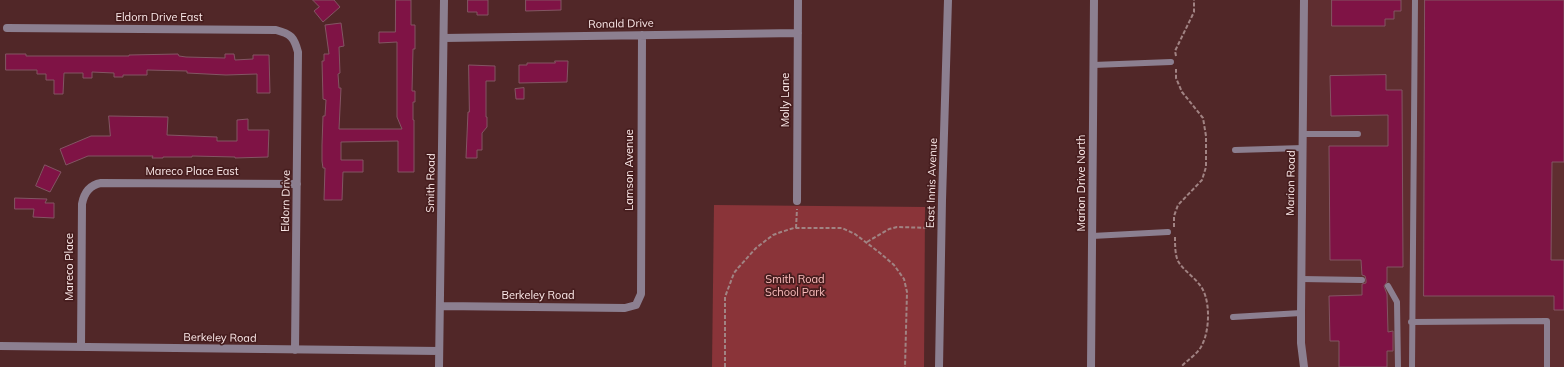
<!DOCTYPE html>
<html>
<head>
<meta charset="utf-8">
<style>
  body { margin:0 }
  canvas { display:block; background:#512728 }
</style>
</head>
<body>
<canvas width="1564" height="367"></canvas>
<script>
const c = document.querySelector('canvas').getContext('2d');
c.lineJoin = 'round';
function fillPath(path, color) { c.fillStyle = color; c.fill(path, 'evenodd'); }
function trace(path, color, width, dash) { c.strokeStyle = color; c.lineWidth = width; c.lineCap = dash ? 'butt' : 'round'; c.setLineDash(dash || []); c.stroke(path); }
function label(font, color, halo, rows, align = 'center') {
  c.font = font + ' Mulish,sans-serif'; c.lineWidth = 3.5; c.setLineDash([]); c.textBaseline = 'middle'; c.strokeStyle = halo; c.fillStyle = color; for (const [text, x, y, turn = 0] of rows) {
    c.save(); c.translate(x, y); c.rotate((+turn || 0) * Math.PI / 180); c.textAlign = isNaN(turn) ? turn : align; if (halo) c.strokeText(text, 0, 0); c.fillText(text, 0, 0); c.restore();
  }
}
fillPath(new Path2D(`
  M1304 0H1564V367H1304Z`), '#5f2e30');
fillPath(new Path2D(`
  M714 205 925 207 924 367H712Z`), '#8a3439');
const building = new Path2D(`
  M313 0H334L340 7 323 22 314 11 319 7Z
  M396 0H411V25H415V49H413L412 91H415V102H413V120H414V172H398V141L341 142V160H363V172H343L342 200H324L325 168H323L322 161V145L323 116H325L326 100 323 99 322 61H324V54H329L325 25 341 23 344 46 339 47 340 73 338 74 339 88H341L339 129H402L397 117V42L379 43V32H395Z
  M468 0H488V15H477V12H468Z
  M526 0H561V10L526 11Z
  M1332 0H1401V11H1394V19H1385V26H1332Z
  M1425 0H1564V162H1552L1551 260H1564V310H1554V296H1424Z
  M6 54H26V56H129V55L178 54 179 56 186 57 225 58V54H234L235 60 253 59V55H269L270 93H257V74L226 75 187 73V71L147 70V75H123V77H114V73L92 72V78H83V73H64L63 94H54V80H46V74H37V70H6Z
  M555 61H568L567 82 519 83V65H527V63H555Z
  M469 65 495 66V81H486V117H487V127L482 133V150H477V158H466L468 112H469Z
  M1386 75V90H1402L1403 267H1387V282L1384 286 1387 294 1388 332 1393 331V351H1387V367H1339V341H1330L1329 296 1362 295V284L1366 283V280L1365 276 1362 275 1361 260H1330L1329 146H1388V115L1331 116 1330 76Z
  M524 88V99H516L515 89Z
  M109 116 168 117 167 135 217 137V141H237V120L248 119V130H269L268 157 235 158V157L192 156V157H163V158H152L153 156H88L66 165 60 149 91 136H110Z
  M45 165 61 172 50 192 36 186Z
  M15 198 47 199 45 203H54V218L33 217 34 209H15Z`);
fillPath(building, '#7f1345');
trace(building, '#835563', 1);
trace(new Path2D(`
  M1176 56 1175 51 1194 12V0
  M1174 227V216L1178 205 1202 180 1206 167V136L1203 118 1182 92 1176 78V69
  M796 228 797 209
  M1175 237C1175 244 1175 255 1178 261 1183 270 1193 276 1199 284 1211 297 1210 330 1202 345 1198 354 1187 360 1181 367
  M867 242 889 229 897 227 933 228
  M725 367V297L734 273 738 268 756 248 773 235 781 232 794 228H842L855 234 880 253 894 265 904 279 907 292 905 367`), '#a18383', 2, [4, 2]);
trace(new Path2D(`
  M1093 65 1171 62
  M1303 134H1358
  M1235 150 1303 148
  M1092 236 1168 232
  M1302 279 1362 280
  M1388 286 1397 302 1398 367
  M1233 317 1301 313
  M1411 322 1547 321V367
  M1412 367 1415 0`), '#8c7f90', 6);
trace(new Path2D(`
  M1304 0 1301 313V343L1304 367
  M7 28 276 30C291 34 294 37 298 52L295 350
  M444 38 798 33
  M797 201 798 0
  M440 306 625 308 636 305 641 294 642 35
  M0 346 439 351
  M81 347 82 204C84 193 90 185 101 183L297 184
  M439 367 444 0
  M939 367 942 200 948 0
  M1091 367 1094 0`), '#8c7f90', 8);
label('11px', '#fceaea', '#461d1e', [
  ["Eldorn Drive East",159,18],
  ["Ronald Drive",621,24,-1],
  ["Molly Lane",786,100,-90],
  ["Lamson Avenue",630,170,-90],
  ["Mareco Place East",192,172],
  ["Smith Road",431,183,-89],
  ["East Innis Avenue",932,183,-88],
  ["Marion Drive North",1082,183,-90],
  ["Marion Road",1291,183,-89],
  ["Eldorn Drive",286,201,-89],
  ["Mareco Place",70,267,-90],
  ["Berkeley Road",538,296],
  ["Berkeley Road",220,338,1]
]);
label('11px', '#fbbebd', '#461d1e', [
  ["Smith Road",795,280],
  ["School Park",795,293]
]);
</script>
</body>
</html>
